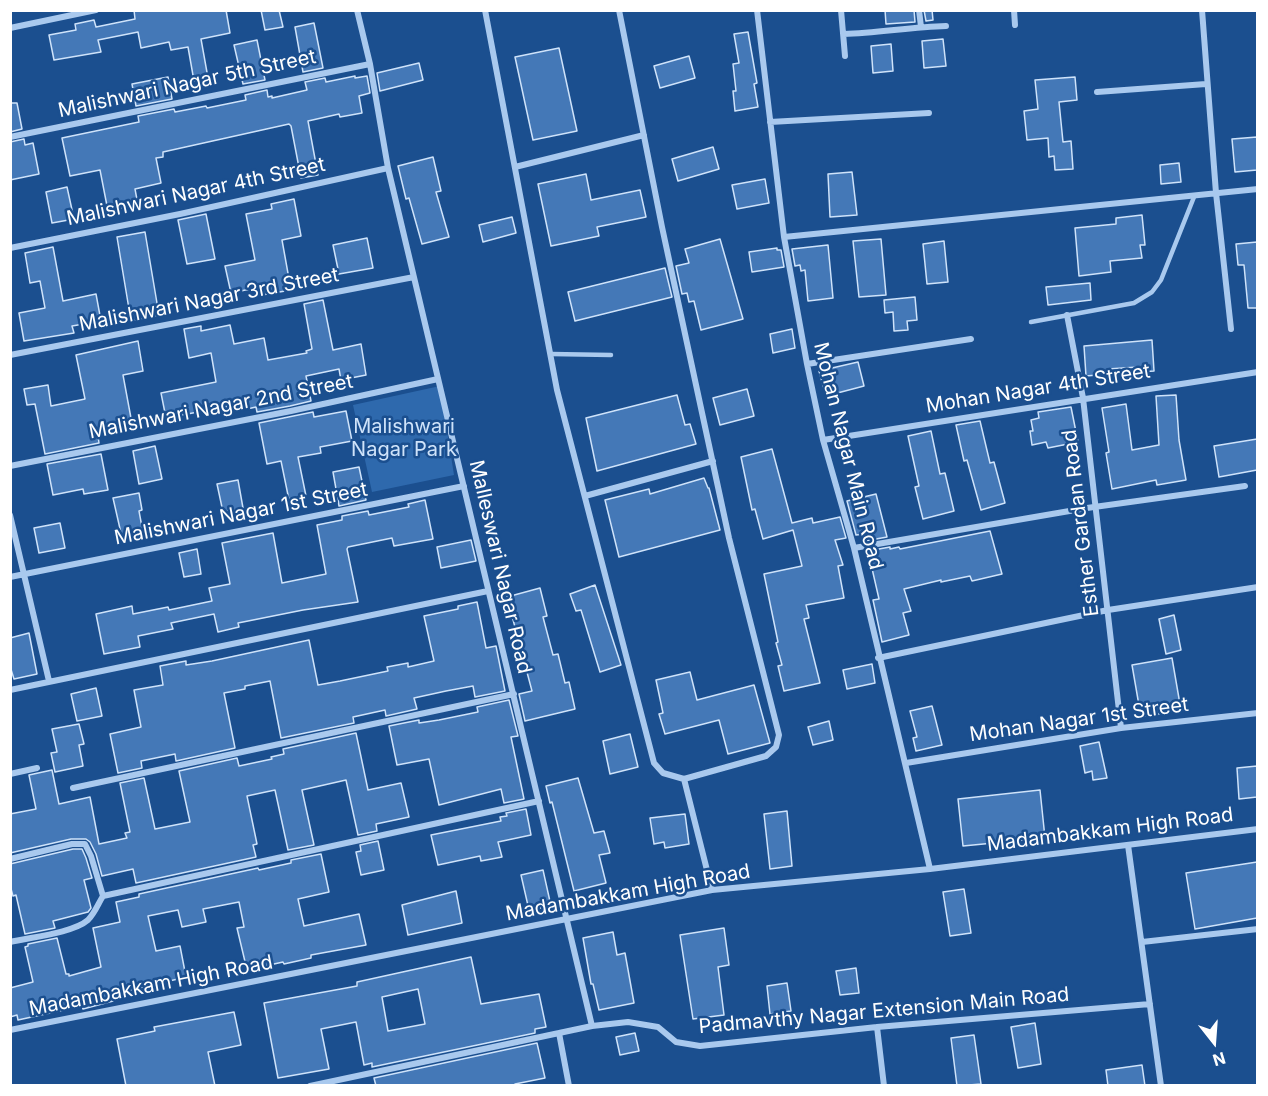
<!DOCTYPE html>
<html>
<head>
<meta charset="utf-8">
<style>
  body { margin:0 }
  #map { position:relative; width:1268px; height:1096px; overflow:hidden; background:#1b4f8f; font-family:Inter,sans-serif }
  canvas { display:block }
  .frame { position:absolute; inset:0; border:12px solid #fff; pointer-events:none }
  .north { position:absolute; left:1184px; top:1012px; width:60px; height:60px; -webkit-text-stroke:4px #1b4f8f; paint-order:stroke; rotate:163deg; font-size:16px; font-weight:700; line-height:24px; text-align:center; color:#fff }
  .north::after { content:''; display:block; margin:auto; width:21px; height:27px; background:#fff; clip-path:polygon(50% 0,100% 100%,50% 72%,0 100%) }
</style>
</head>
<body>
<div id="map">
<canvas width="1268" height="1096"></canvas>
<div class="frame"></div>
<div class="north">N</div>
</div>
<script>
const c = document.querySelector('canvas').getContext('2d');
c.lineJoin = 'round';
function fillPath(path, color) { c.fillStyle = color; c.fill(path, 'evenodd'); }
function trace(path, color, width, dash) { c.strokeStyle = color; c.lineWidth = width; c.lineCap = dash ? 'butt' : 'round'; c.setLineDash(dash || []); c.stroke(path); }
function label(font, color, halo, rows, align = 'center') {
  c.font = font + ' Inter,sans-serif'; c.lineWidth = 5; c.setLineDash([]); c.textBaseline = 'middle'; c.strokeStyle = halo; c.fillStyle = color; for (const [text, x, y, turn = 0] of rows) {
    c.save(); c.translate(x, y); c.rotate((+turn || 0) * Math.PI / 180); c.textAlign = isNaN(turn) ? turn : align; if (halo) c.strokeText(text, 0, 0); c.fillText(text, 0, 0); c.restore();
  }
}
fillPath(new Path2D(`
  M440 386 454 475 372 492 353 405Z`), '#2e69ad');
const building = new Path2D(`
  M134 10H226L230 33 201 39 208 78 194 81 188 47 171 50 169 42 141 48 138 32 98 40 101 52 54 60 49 35 76 30 75 24 94 20 96 27 135 19Z
  M261 10H279L283 27 265 30Z
  M885 10H914L915 22 886 24Z
  M924 10H932L933 20 926 21Z
  M314 23 323 68 303 72 295 27Z
  M748 32 757 83 754 84 758 107 735 111 733 91H736L733 64 739 63 734 34Z
  M943 39 946 66 924 68 922 41Z
  M257 40 265 80 243 84 234 45Z
  M891 44 893 71 873 73 871 46Z
  M559 48 577 131 533 140 515 57Z
  M689 56 695 78 660 88 654 66Z
  M419 63 423 80 380 91 377 73Z
  M355 76V78L367 76 370 93 359 96 362 113 340 117 339 114 308 121 318 175 301 178 291 126 289 124 163 152V157L156 158 161 183 135 189 138 205 108 211 100 170 70 176 62 138 139 122 138 116 174 109 175 112 206 106 207 108 246 100 245 95 267 90 268 97 272 96V98L307 90 305 82 325 78 326 82Z
  M168 77 172 99 136 106 132 84Z
  M1075 77 1077 100 1059 102 1063 142 1071 141 1073 169 1055 170 1054 156 1049 157 1048 138 1027 140 1024 111 1038 109 1035 80Z
  M10 103H17L22 129 10 132Z
  M1257 137V170L1235 172 1232 139Z
  M24 139 25 145 33 143 39 174 10 180V142Z
  M713 147 719 169 678 181 672 159Z
  M433 157 441 191 436 192 449 237 422 244 409 198 406 199 398 166Z
  M1179 163 1181 182 1161 184 1160 165Z
  M852 172 857 215 830 217 828 174Z
  M586 174 591 200 640 190 646 217 597 227 599 236 551 246 538 184Z
  M765 179 769 203 737 209 732 185Z
  M67 187 74 219 52 223 46 192Z
  M294 199 301 236 282 240 291 290 262 295 260 287 231 293 225 266 255 260 246 214 272 209 271 204Z
  M206 214 215 259 187 264 178 220Z
  M1142 215 1145 245H1140L1142 258 1110 261 1111 272 1079 276 1075 228 1116 224V218Z
  M512 217 516 233 483 242 479 225Z
  M145 232 159 315 131 321 117 237Z
  M367 238 373 268 339 274 333 245Z
  M720 239 743 319 701 330 694 301 689 302 687 293 682 294 676 266 689 263 685 249Z
  M881 239 886 295 859 297 853 241Z
  M944 241 948 282 927 284 923 244Z
  M1257 242V308H1248L1244 265H1238L1236 244Z
  M828 245 833 298 808 301 805 270 801 271 800 265 795 266 792 249Z
  M53 247 63 301 96 294 101 321 72 326 74 333 24 341 19 313 45 308 40 281 30 283 25 253Z
  M777 248V250H781L784 267 752 272 749 252Z
  M665 268 672 297 575 321 568 292Z
  M1090 283 1091 300 1048 305 1046 287Z
  M915 297 917 320 907 321 908 330 894 331 893 312 885 313 884 300Z
  M323 300 333 350 361 344 366 375 341 380 339 369 306 376 311 401 290 406 257 412 256 407 247 409 246 403 166 418 161 393 216 382 211 353 189 358 184 329 201 326V331L230 325 234 344 264 338 268 360 307 353 306 351 312 349 304 304Z
  M792 329 795 348 773 353 770 334Z
  M1152 340 1154 371 1139 372 1138 367 1108 369V374L1086 376 1084 346Z
  M138 341 143 371 123 375 133 429 98 436 99 443 45 454 35 404 27 405 24 389 48 385 51 406 85 399 76 355Z
  M858 362 864 386 826 396 819 371Z
  M747 389 754 416 720 425 713 398Z
  M677 395 685 425 690 424 696 444 597 471 586 418Z
  M1176 395 1179 440 1186 480 1157 485 1156 480 1112 489 1106 453 1109 452 1102 408 1126 404 1132 450 1159 445 1156 396Z
  M1071 407 1078 442 1048 448 1046 442 1032 445 1030 431H1033L1031 420 1039 418 1038 412Z
  M346 411 352 441 320 447 321 453 298 457 306 496 289 500 281 461 267 464 259 423 313 412 314 417Z
  M980 421 990 463 994 462 1005 503 981 510 967 460 964 461 956 425Z
  M931 431 940 474 945 473 954 511 923 519 915 487 919 486 908 436Z
  M1257 439V470L1219 477 1214 446Z
  M155 446 162 479 139 484 133 451Z
  M772 449 792 523 812 518 813 523 840 517 846 538 835 540 843 565 838 566 844 598 806 605 809 618 804 619 820 683 784 691 778 666 782 665 776 643 778 642 764 574 802 566 793 530 763 539 755 509 752 510 741 457Z
  M101 454 108 490 84 494 83 489 53 495 47 464Z
  M359 467 366 500 339 506 333 472Z
  M704 478 708 488H709L720 530 619 557 605 500 649 489 650 494Z
  M238 480 243 508 223 512 217 484Z
  M139 493 142 510 139 511 144 538 123 542 113 498Z
  M876 494 887 537 865 541 864 534 856 535 847 501Z
  M425 500 433 539 394 546 392 538 348 547 347 549 358 602 303 610 238 623 239 627 218 632 214 614 171 623 173 629 138 636 140 647 104 654 96 614 132 606 133 614 168 607 169 610 212 601 209 588 230 584 222 543 273 533 282 583 326 574 317 525 342 520V516L368 511 369 515 409 507 408 504Z
  M60 523 65 548 39 553 34 528Z
  M990 531 1002 574 972 581 970 576 941 582V580L904 589 911 611 903 613 909 635 882 642 873 600 879 599 868 551 890 547V549L899 547 900 549Z
  M471 540 476 561 441 568 437 547Z
  M197 549 201 574 184 577 179 553Z
  M595 585 621 665 600 672 581 610 576 611 570 594Z
  M540 588 547 616 543 617 553 655 558 654 565 683 569 682 575 709 525 721 519 694 532 691 507 597Z
  M477 602 486 648 496 646 505 691 475 697 473 686 446 691 414 698 417 709 386 716 385 710 353 717 354 723 281 738 270 681 245 686V689L224 693 235 748 176 761 175 754 141 761 142 768 118 773 110 734 141 727 134 690 163 685 160 666 186 661V665L212 661 309 640 318 685 340 681 388 671 387 667 408 663V667L434 661 424 616 458 609V606Z
  M1174 615 1181 650 1166 654 1159 619Z
  M29 633 37 674 14 679 10 666V638Z
  M1172 658 1181 710 1141 717 1132 665Z
  M872 664 875 683 847 689 843 670Z
  M690 672 697 700 754 685 770 743 728 754 719 720 665 734 659 714 663 713 656 680Z
  M96 688 102 716 77 721 71 694Z
  M509 700 518 736 511 737 524 799 504 803 501 789 439 805 429 759 397 765 389 726 419 720V723L439 720 478 712 477 707Z
  M932 706 942 745 916 751 913 738 917 737 910 711Z
  M829 721 833 740 813 745 808 727Z
  M79 724 84 744 79 745 83 766 55 772 51 753 57 752 52 729Z
  M356 733 368 790 401 783 409 817 376 824 377 831 358 835 346 780 302 790 314 845 288 850 275 790 247 796 257 844 253 845 256 857 136 883 133 869 102 876 96 854 90 842 86 839H71L10 853V814L36 809 29 775 52 770 59 804 90 797 99 844 127 838 125 833 130 832 120 783 144 778 155 829 190 822 179 771 237 758 239 766 272 759 271 757 284 754 283 749Z
  M630 734 638 767 610 774 603 741Z
  M1099 742 1107 778 1093 780 1092 771 1085 773 1080 746Z
  M1257 766V797L1239 799 1237 768Z
  M578 778 594 833 604 831 610 853 599 855 606 883 574 891 552 802 550 803 546 786Z
  M1040 790 1045 838 963 846 958 799Z
  M526 809 531 835 498 842 502 857 481 861 480 856 438 865 431 835 501 821 500 817 507 816 506 813Z
  M787 811 792 866 770 869 764 814Z
  M685 814 689 844 665 848 664 842 654 844 650 818Z
  M378 841 384 870 361 875 356 852 361 851 360 845Z
  M73 849H82L86 858 92 878 84 880 91 908 88 912 53 921 55 928 25 934 16 895 13 896 10 885V864Z
  M321 854 329 892 298 899 304 926 359 914 366 945 311 955V958L284 964 283 962 247 970 237 928 244 927 239 902 203 909 206 922 182 927 178 910 148 916 156 951 180 946 186 977 111 995 113 1001 83 1009 82 1006 18 1020 17 1015 10 1017V988L33 982 25 947 28 946V944L57 938 66 974H69V976L101 967 93 928 120 922 116 902 139 897V894L258 868 259 870 291 863V860Z
  M1257 862V918L1195 929 1186 873Z
  M543 870 551 906 529 910 521 875Z
  M964 889 971 933 950 936 943 892Z
  M456 891 462 923 408 935 402 905Z
  M724 928 729 965 718 967 724 1015 693 1019 680 935Z
  M613 932 617 955 625 953 634 1003 599 1010 593 984H591L583 938Z
  M471 957 481 1004 539 994 546 1027 535 1029V1033L372 1067V1063L364 1065 356 1022 321 1029 329 1069 278 1078 264 1003 357 986V982ZM418 989 425 1024 388 1031 382 997Z
  M856 968 859 993 840 995 836 971Z
  M787 983 791 1011 770 1014 767 986Z
  M234 1012 241 1045 208 1052 215 1086H126L117 1039 155 1031 154 1027Z
  M1035 1023 1041 1064 1018 1068 1011 1027Z
  M635 1033 639 1051 620 1055 616 1037Z
  M974 1035 981 1084 957 1086 951 1038Z
  M537 1043 545 1078 515 1084 516 1086H376L374 1078Z
  M1142 1065 1145 1086H1108L1106 1070Z`);
fillPath(building, '#4478b7');
trace(building, '#cfe3fa', 1.5);
trace(new Path2D(`
  M1031 322 1134 303 1152 292 1161 280 1194 197
  M551 354 611 355`), '#a9c9ee', 4.5);
trace(new Path2D(`
  M357 10 370 64 388 168 592 1026
  M485 10 557 390 654 763 663 773 684 779
  M619 10 662 227 729 538 779 735 776 747 766 756 684 779 712 890
  M757 10 784 237 807 364 823 440 854 548 930 869
  M841 10 845 56
  M919 10 921 27
  M1014 10 1015 25
  M1202 10 1216 193 1231 329
  M10 28 96 10
  M844 34C878 33 911 27 946 26
  M1097 92 1206 84
  M770 122 929 113
  M10 137 370 64
  M515 167 644 135
  M784 237 1258 189
  M10 248 180 214 388 168
  M1067 315 1083 398 1121 728
  M10 355 414 277
  M807 364 971 339
  M823 440 1258 372
  M10 466 291 411 438 379
  M585 496 713 461
  M10 515 49 681
  M854 548 1087 508 1245 486
  M10 577 464 486
  M878 658 1108 610 1258 587
  M10 690 488 591
  M906 763 1121 728 1258 713
  M10 774 37 768
  M73 788 514 694
  M1128 845 1161 1086
  M10 859 72 844H85L91 856 103 896 539 801
  M10 942C31 937 73 933 88 920 95 913 98 904 103 896
  M1142 942 1258 929
  M877 1027 884 1086
  M10 1030 712 890 930 869 1258 829
  M559 1033 569 1086
  M310 1086 592 1026 628 1022 658 1027 676 1042 700 1046 877 1027 1150 1004`), '#a9c9ee', 6);
label('20px', '#fff', '#1b4f8f', [
  ["Malishwari Nagar 5th Street",187,84,-12],
  ["Malishwari Nagar 4th Street",196,192,-12],
  ["Malishwari Nagar 3rd Street",209,300,-11],
  ["Mohan Nagar 4th Street",1038,389,-9],
  ["Malishwari Nagar 2nd Street",221,407,-11],
  ["Mohan Nagar Main Road",848,456,76],
  ["Malishwari Nagar 1st Street",241,514,-11],
  ["Esther Gardan Road",1081,523,-97],
  ["Malleswari Nagar Road",500,567,77],
  ["Mohan Nagar 1st Street",1079,720,-8],
  ["Madambakkam High Road",1110,830,-7],
  ["Madambakkam High Road",628,893,-10],
  ["Madambakkam High Road",151,986,-11],
  ["Padmavthy Nagar Extension Main Road",884,1011,-5]
]);
label('20px', '#cfe3fa', '#1b4f8f', [
  ["Malishwari",404,427],
  ["Nagar Park",404,450]
]);
</script>
</body>
</html>
